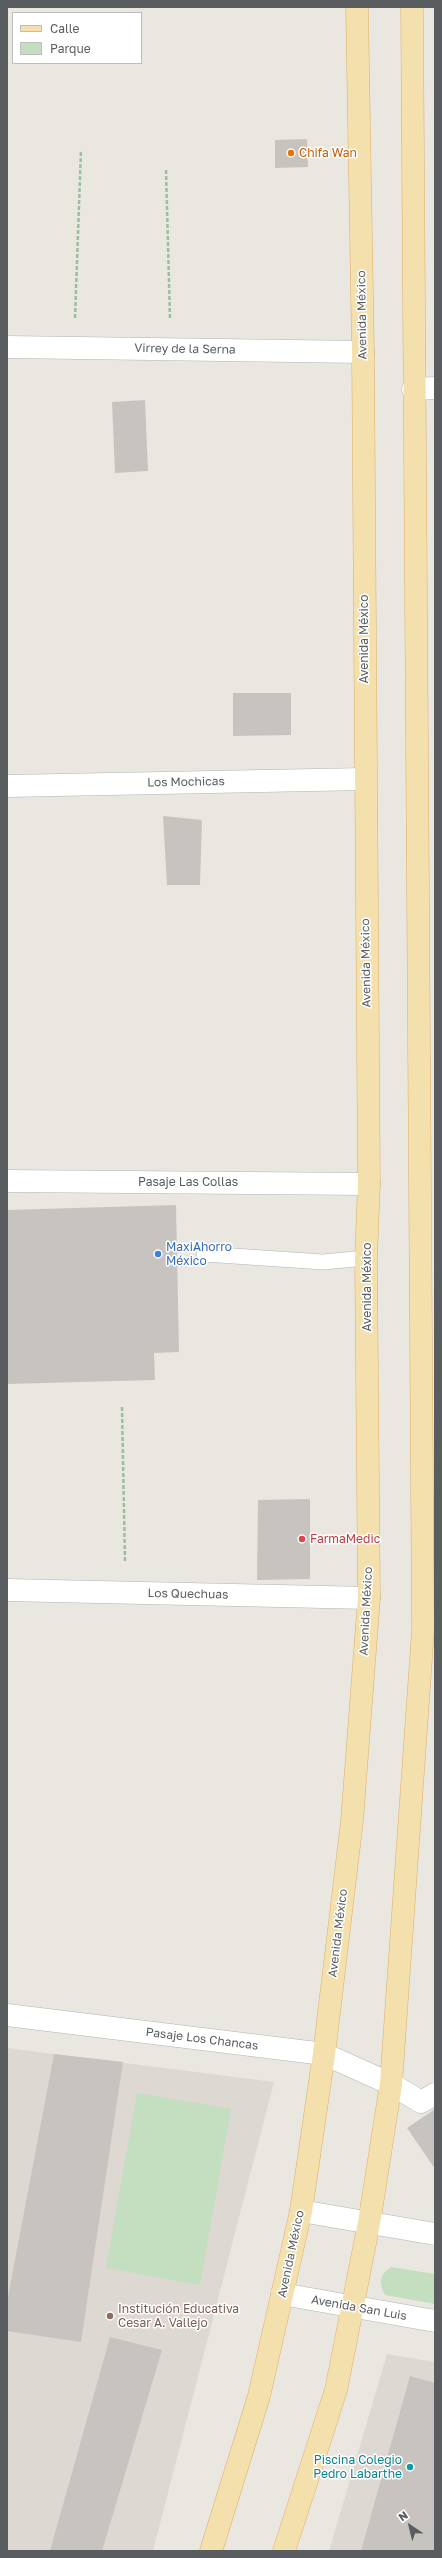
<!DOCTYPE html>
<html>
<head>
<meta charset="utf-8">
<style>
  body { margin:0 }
  #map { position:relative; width:442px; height:2558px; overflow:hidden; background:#eae7e1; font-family:"Golos Text",sans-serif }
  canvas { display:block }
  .frame { position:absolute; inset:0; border:8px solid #595d5f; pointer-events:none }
  .legend { position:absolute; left:12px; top:12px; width:130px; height:52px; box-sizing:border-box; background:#fff; border:1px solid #bdbebf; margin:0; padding:5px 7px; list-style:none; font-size:12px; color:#595d5f }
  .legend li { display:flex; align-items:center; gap:8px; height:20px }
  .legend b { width:20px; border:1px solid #bdbebf }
  .north { position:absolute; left:390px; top:2506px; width:40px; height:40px; -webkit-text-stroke:3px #fff; paint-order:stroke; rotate:325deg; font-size:11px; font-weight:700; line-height:16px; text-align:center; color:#595d5f }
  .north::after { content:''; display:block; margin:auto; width:14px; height:18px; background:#595d5f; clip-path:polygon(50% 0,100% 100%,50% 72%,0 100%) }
</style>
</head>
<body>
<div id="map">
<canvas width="442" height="2558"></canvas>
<div class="frame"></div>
<ul class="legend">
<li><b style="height:5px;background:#f4e0ac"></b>Calle</li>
<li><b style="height:11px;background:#c3dfc0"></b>Parque</li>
</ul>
<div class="north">N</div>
</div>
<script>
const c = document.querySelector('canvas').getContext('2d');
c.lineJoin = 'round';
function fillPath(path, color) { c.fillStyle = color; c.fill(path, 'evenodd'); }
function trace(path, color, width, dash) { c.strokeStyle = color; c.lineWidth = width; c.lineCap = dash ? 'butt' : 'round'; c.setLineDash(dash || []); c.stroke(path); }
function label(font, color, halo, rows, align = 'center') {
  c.font = font + ' "Golos Text",sans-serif'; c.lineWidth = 3; c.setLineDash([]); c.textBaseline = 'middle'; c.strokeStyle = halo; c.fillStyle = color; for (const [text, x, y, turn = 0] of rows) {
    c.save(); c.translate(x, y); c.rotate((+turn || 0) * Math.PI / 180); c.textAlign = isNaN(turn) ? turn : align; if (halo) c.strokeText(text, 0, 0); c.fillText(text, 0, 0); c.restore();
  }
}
fillPath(new Path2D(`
  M7 2048 274 2082 153 2551H7Z
  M387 2354 435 2362V2551H329Z`), '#ddd8d2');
fillPath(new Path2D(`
  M137 2093 231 2109 200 2285 106 2268Z
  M391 2267 435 2274V2304L385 2295C378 2283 380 2274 391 2267Z`), '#c3dfc0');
fillPath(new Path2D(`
  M307 139 308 167 275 168V140Z
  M145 400 148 471 115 473 112 402Z
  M233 693H291V735L233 736Z
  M163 816 202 820 200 885H167Z
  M176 1205 179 1352 154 1353 155 1380 7 1384V1210Z
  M310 1499V1579L257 1580 258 1500Z
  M54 2054 123 2062 81 2342 7 2331V2302Z
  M435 2109V2169L407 2128Z
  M110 2337 162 2350 102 2551H50Z
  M410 2376 435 2383V2551H361Z`), '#c7c4bf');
const lane = new Path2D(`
  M204 1254 323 1262 366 1258`);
const street = new Path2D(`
  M7 347 363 352
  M413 389 435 388
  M7 786 365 779
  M7 1181 369 1184
  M7 1590 369 1598
  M7 2015 324 2054 391 2084 421 2102 435 2094`);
const secondary = new Path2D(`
  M301 2211 435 2234
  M282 2294 435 2321`);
const primary = new Path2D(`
  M211 2551 259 2396 301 2211 324 2054 352 1821 369 1598 366 1258 369 1184 363 352 357 7
  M284 2551 336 2390 369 2223 391 2084 423 1630 412 7`);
trace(lane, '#b1b4b7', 16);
trace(street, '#b1b4b7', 23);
trace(secondary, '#b0b4b6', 23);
trace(primary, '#deae66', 23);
trace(new Path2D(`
  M166 170 170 319
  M75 318 81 150
  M122 1407 125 1562`), '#9abfa0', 2.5, [4, 2]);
trace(lane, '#fff', 15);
trace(street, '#fff', 22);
trace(secondary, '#fff', 22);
trace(primary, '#f4e0ac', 22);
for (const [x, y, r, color] of [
  [291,153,4,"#e8710a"],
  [158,1254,4,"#3f7fe0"],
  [302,1539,4,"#e0444e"],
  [110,2316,4,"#8d6e63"],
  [410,2467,4,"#0f9aa8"]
]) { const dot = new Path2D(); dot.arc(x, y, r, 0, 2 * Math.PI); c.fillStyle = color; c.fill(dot); trace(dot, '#fff', 1.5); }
label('12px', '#c56008', '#fff', [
  ["Chifa Wan",299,153]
], 'left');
label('12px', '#595d5f', '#fff', [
  ["Avenida México",362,315,-91],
  ["Virrey de la Serna",185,349,1],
  ["Avenida México",364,639,-90],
  ["Los Mochicas",186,782,-1],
  ["Avenida México",366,963,-91],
  ["Pasaje Las Collas",188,1182],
  ["Avenida México",367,1287,-90],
  ["Los Quechuas",188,1594,1],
  ["Avenida México",366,1611,-87],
  ["Avenida México",338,1933,-83],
  ["Pasaje Los Chancas",202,2039,7],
  ["Avenida México",291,2254,-78],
  ["Avenida San Luis",359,2308,10]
]);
label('12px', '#366cbe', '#fff', [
  ["MaxiAhorro",166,1247],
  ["México",166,1261]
], 'left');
label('12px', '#be3a42', '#fff', [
  ["FarmaMedic",310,1539]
], 'left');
label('12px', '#785e54', '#fff', [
  ["Institución Educativa",118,2309],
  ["Cesar A. Vallejo",118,2323]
], 'left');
label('12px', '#0d838f', '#fff', [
  ["Piscina Colegio",402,2460],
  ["Pedro Labarthe",402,2474]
], 'right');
</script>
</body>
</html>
